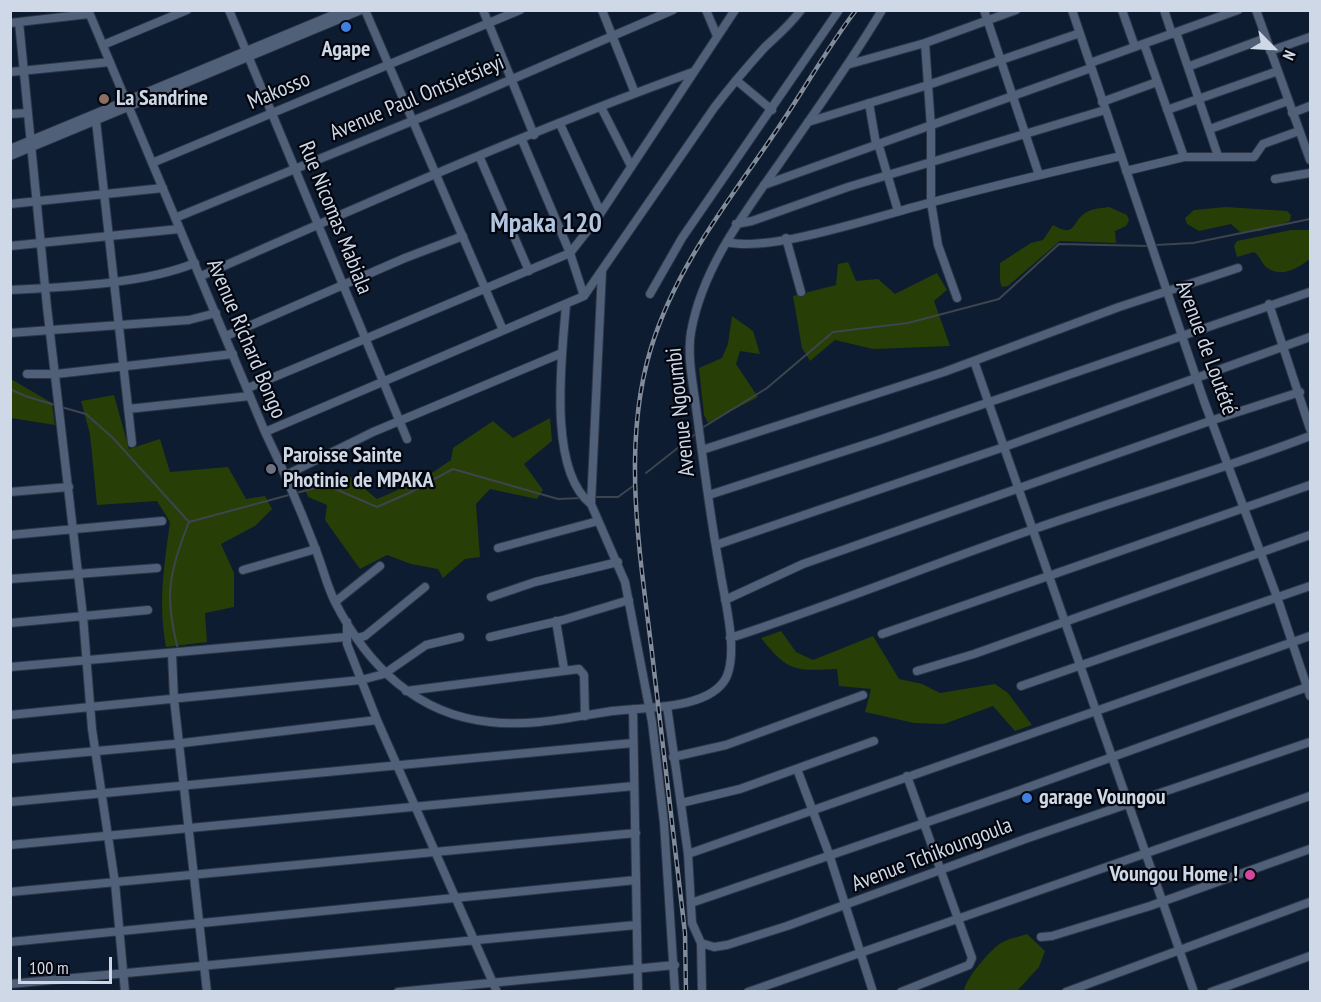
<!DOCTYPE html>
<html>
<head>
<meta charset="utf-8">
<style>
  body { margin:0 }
  #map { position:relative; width:1321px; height:1002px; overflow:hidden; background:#0d1c30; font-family:"PT Sans Narrow",sans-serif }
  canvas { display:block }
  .frame { position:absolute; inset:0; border:12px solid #ced8e6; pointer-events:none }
  .north { position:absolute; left:1243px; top:18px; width:60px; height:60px; -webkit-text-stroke:4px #03060e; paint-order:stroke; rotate:114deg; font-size:16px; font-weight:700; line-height:24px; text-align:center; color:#ced8e6 }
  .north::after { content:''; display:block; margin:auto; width:21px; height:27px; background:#ced8e6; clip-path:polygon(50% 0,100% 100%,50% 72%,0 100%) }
  .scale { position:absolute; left:18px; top:957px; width:94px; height:27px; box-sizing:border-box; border:3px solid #ced8e6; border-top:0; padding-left:8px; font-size:18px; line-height:21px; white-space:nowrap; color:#ced8e6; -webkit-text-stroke:4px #03060e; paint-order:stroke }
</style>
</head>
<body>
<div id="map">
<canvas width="1321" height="1002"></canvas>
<div class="frame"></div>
<div class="north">N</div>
<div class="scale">100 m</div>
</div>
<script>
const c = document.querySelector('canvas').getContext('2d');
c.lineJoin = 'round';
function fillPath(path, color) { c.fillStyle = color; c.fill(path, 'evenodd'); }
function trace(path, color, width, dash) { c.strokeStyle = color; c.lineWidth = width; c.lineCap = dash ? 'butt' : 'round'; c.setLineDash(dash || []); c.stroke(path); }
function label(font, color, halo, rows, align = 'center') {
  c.font = font + ' "PT Sans Narrow",sans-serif'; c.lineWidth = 4.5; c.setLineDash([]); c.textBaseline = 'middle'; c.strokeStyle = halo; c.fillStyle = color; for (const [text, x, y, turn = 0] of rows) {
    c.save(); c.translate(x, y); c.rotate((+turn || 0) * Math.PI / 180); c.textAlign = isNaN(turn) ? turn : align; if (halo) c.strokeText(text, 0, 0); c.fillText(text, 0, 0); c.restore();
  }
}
fillPath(new Path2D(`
  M1109 207 1127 215 1129 220 1126 226 1115 231 1116 243 1060 241 1008 286 1002 287 1000 281V263L1031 243 1043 240 1053 225C1078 240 1071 218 1089 211 1095 208 1103 208 1109 207Z
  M1226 207 1287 211 1291 215 1290 221 1260 231 1240 232 1231 224 1199 231 1187 224 1185 218 1194 210Z
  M1291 230H1310V259C1297 268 1282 279 1266 267 1261 262 1260 256 1254 252L1237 257 1234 246 1237 241Z
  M848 262 856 281 878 279 895 294 937 273 947 290 934 301 950 346 873 349 835 340 810 361 802 348 793 296 836 285 838 264Z
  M732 316 753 331 760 354 740 351 736 364 758 397 708 423 704 415 699 368 722 358 728 344Z
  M11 379 52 403 55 425 11 418Z
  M114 395 129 449 160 439 170 472 228 467 246 499 265 496 272 509 255 526 221 544 234 573V607L205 613 207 642 166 647C158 601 164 567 170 522L157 501 97 505 90 434 81 401Z
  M550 418 552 441 524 464 543 490 537 499 490 489 476 504 480 557 465 559 443 578 438 569 411 564 387 555 360 569 325 520 327 505 308 497 302 482 348 475 377 499 423 479 451 460 453 448 493 421 513 438Z
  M781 631 796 652 813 660 873 636 899 679 922 684 940 693 995 684 1008 693 1032 725 1015 731 993 706 944 724 914 723 865 712 871 689 839 686 837 669C795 671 788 672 761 638Z
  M1027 934 1045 951 1039 967 1017 991H964C965 979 992 947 1003 942 1010 938 1019 937 1027 934Z`), '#283e07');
trace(new Path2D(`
  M1155 245 1193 243 1310 219
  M10 389 25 396 55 405
  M61 407 86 414 113 438 189 522 326 485 377 507 409 493 453 469 558 499 581 498
  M702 428 767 388 833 332 908 323 999 299 1059 244 1149 246
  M646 473 698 432
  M593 497H618L633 486
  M178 649C164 596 169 572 189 522`), '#3e444d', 2);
const minor = new Path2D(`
  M88 10 265 432C283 469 299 506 314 545 322 564 326 584 335 602 367 665 417 715 490 722 530 727 573 717 612 711 644 707 709 710 726 678 739 651 724 598 720 570 710 516 703 461 696 407 693 383 687 357 691 332 702 269 743 215 779 164 814 113 850 64 882 10
  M229 10 407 439
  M365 10 503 330
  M483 10 534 135
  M602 10 635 93
  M706 10 717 36
  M984 10 1039 175
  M1072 10 1204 401 1277 597 1310 696
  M1122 10 1135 47
  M1164 10 1172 34
  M1256 10 1310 160
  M19 22 47 307 83 616 92 729 115 883 125 992
  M10 23 89 14
  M1176 32 1218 156
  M925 43 931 127V202L938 245 957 298
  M1144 44 1184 157
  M103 45 187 10
  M1270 51 1310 37
  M1090 63 1238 10
  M850 64 925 43 1016 10
  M1190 66 1266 38
  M10 72 110 62
  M736 80 772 110
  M1102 102 1157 82
  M869 103 876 144
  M601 107 631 166
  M1167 110 1278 71
  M1292 113 1310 106
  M10 114 27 113
  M96 121 132 443
  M808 122 928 85 1080 33
  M560 124 600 211
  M1210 129 1288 101
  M522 140 570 253 584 296
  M878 143 898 211
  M10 149 345 10
  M10 156 361 10
  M480 158 529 271
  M152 163 520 10
  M1126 171 1184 157H1254L1263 144 1299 131
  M1275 179 1310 173
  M764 185 1091 68
  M10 204 163 188
  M175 218 466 99 673 10
  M736 224 752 221 848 187 1105 110
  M786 238 801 292
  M727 242C771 253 881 215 929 203 992 186 1056 171 1121 156
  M10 246 179 229
  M602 271 591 504 625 582 652 722 664 823 675 992
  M201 276C363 205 526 132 693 72
  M10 290C66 287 144 284 195 263
  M650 294 682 238 839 10
  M1269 304 1310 429
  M566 305C562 355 547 470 591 504
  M10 333 189 320 216 313
  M226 336 405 258 463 236
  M974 361 1194 992
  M27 374H56L233 354
  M248 388 570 253 596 220 735 10
  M128 409 250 396
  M265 432 584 296 714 108C730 87 747 67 765 47 778 35 790 25 801 10
  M702 450 944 372 1119 307 1238 268
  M286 475 373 432 562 353
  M10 492 69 487
  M709 495 879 440 1310 292
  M10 535 162 521
  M716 545 1004 447 1310 337
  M498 548 598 521
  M243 570 316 549
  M10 579 157 568
  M491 597 535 582 618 562
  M725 600 803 564 1213 420 1300 392
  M335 602 380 566
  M556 621 564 669
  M347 622V644L377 720 497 992
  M10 623 148 610
  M882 634 1310 485
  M490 637 563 620 629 600
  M357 638 365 636 425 587
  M730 638C833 605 932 564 1034 529 1126 497 1219 471 1310 436
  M172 654 174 699 207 992
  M10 667 346 637
  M917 671 974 654 1310 535
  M1021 686 1310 586
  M406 691 579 669 584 675 585 716
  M667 706 688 854 692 923 701 943 702 992
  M633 709 638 992
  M10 715 361 680 384 674 426 645 460 637
  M673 757 726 745 863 695
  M10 759 174 744 377 720
  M797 769 829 854 873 992
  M10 802 633 743
  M681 803 740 789 874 741
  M10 845 634 786
  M688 854 1310 636
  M10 892 636 833
  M691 903 1015 792 1310 686
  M1041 937 1052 936 1150 906 1310 849
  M10 942 636 880
  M701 943 714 947 727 945 787 926 1028 838 1310 742
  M10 984 636 925
  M398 992 675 965
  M748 992 1310 796
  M901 992 969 965 972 958 907 776
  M1066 992 1310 902
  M1211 992 1310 956`);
trace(minor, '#2d3445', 10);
trace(minor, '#4f6078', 8);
const rail = new Path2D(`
  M686 992 685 933C674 840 663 746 652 653 640 554 621 446 651 348 679 257 740 188 790 110 812 76 831 43 856 10`);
trace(rail, '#808c9c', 4.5);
trace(rail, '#03060e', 2, [7]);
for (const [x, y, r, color] of [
  [346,27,6,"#3f7fe0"],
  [104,99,6,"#8d6e63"],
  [271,469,6,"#6b7280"],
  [1027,798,6,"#3f7fe0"],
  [1250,875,6,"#d1479c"]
]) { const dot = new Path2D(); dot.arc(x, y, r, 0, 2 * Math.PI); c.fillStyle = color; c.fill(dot); trace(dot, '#03060e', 2); }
label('bold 22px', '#ced8e6', '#03060e', [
  ["Agape",346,50,"center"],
  ["La Sandrine",116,99],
  ["Paroisse Sainte",283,456],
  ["Photinie de MPAKA",283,481],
  ["garage Voungou",1039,798],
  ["Voungou Home !",1238,875,"right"]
], 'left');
label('22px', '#ced8e6', '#03060e', [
  ["Makosso",279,91,-23],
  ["Avenue Paul Ontsietsieyi",417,98,-23],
  ["Rue Nicomas Mabiala",335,218,68],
  ["Avenue Richard Bongo",246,339,67],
  ["Avenue de Loutété",1206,348,70],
  ["Avenue Ngoumbi",681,412,-96],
  ["Avenue Tchikoungoula",932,855,-21]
]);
label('bold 28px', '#b1c4e0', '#03060e', [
  ["Mpaka 120",546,224]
]);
</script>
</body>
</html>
